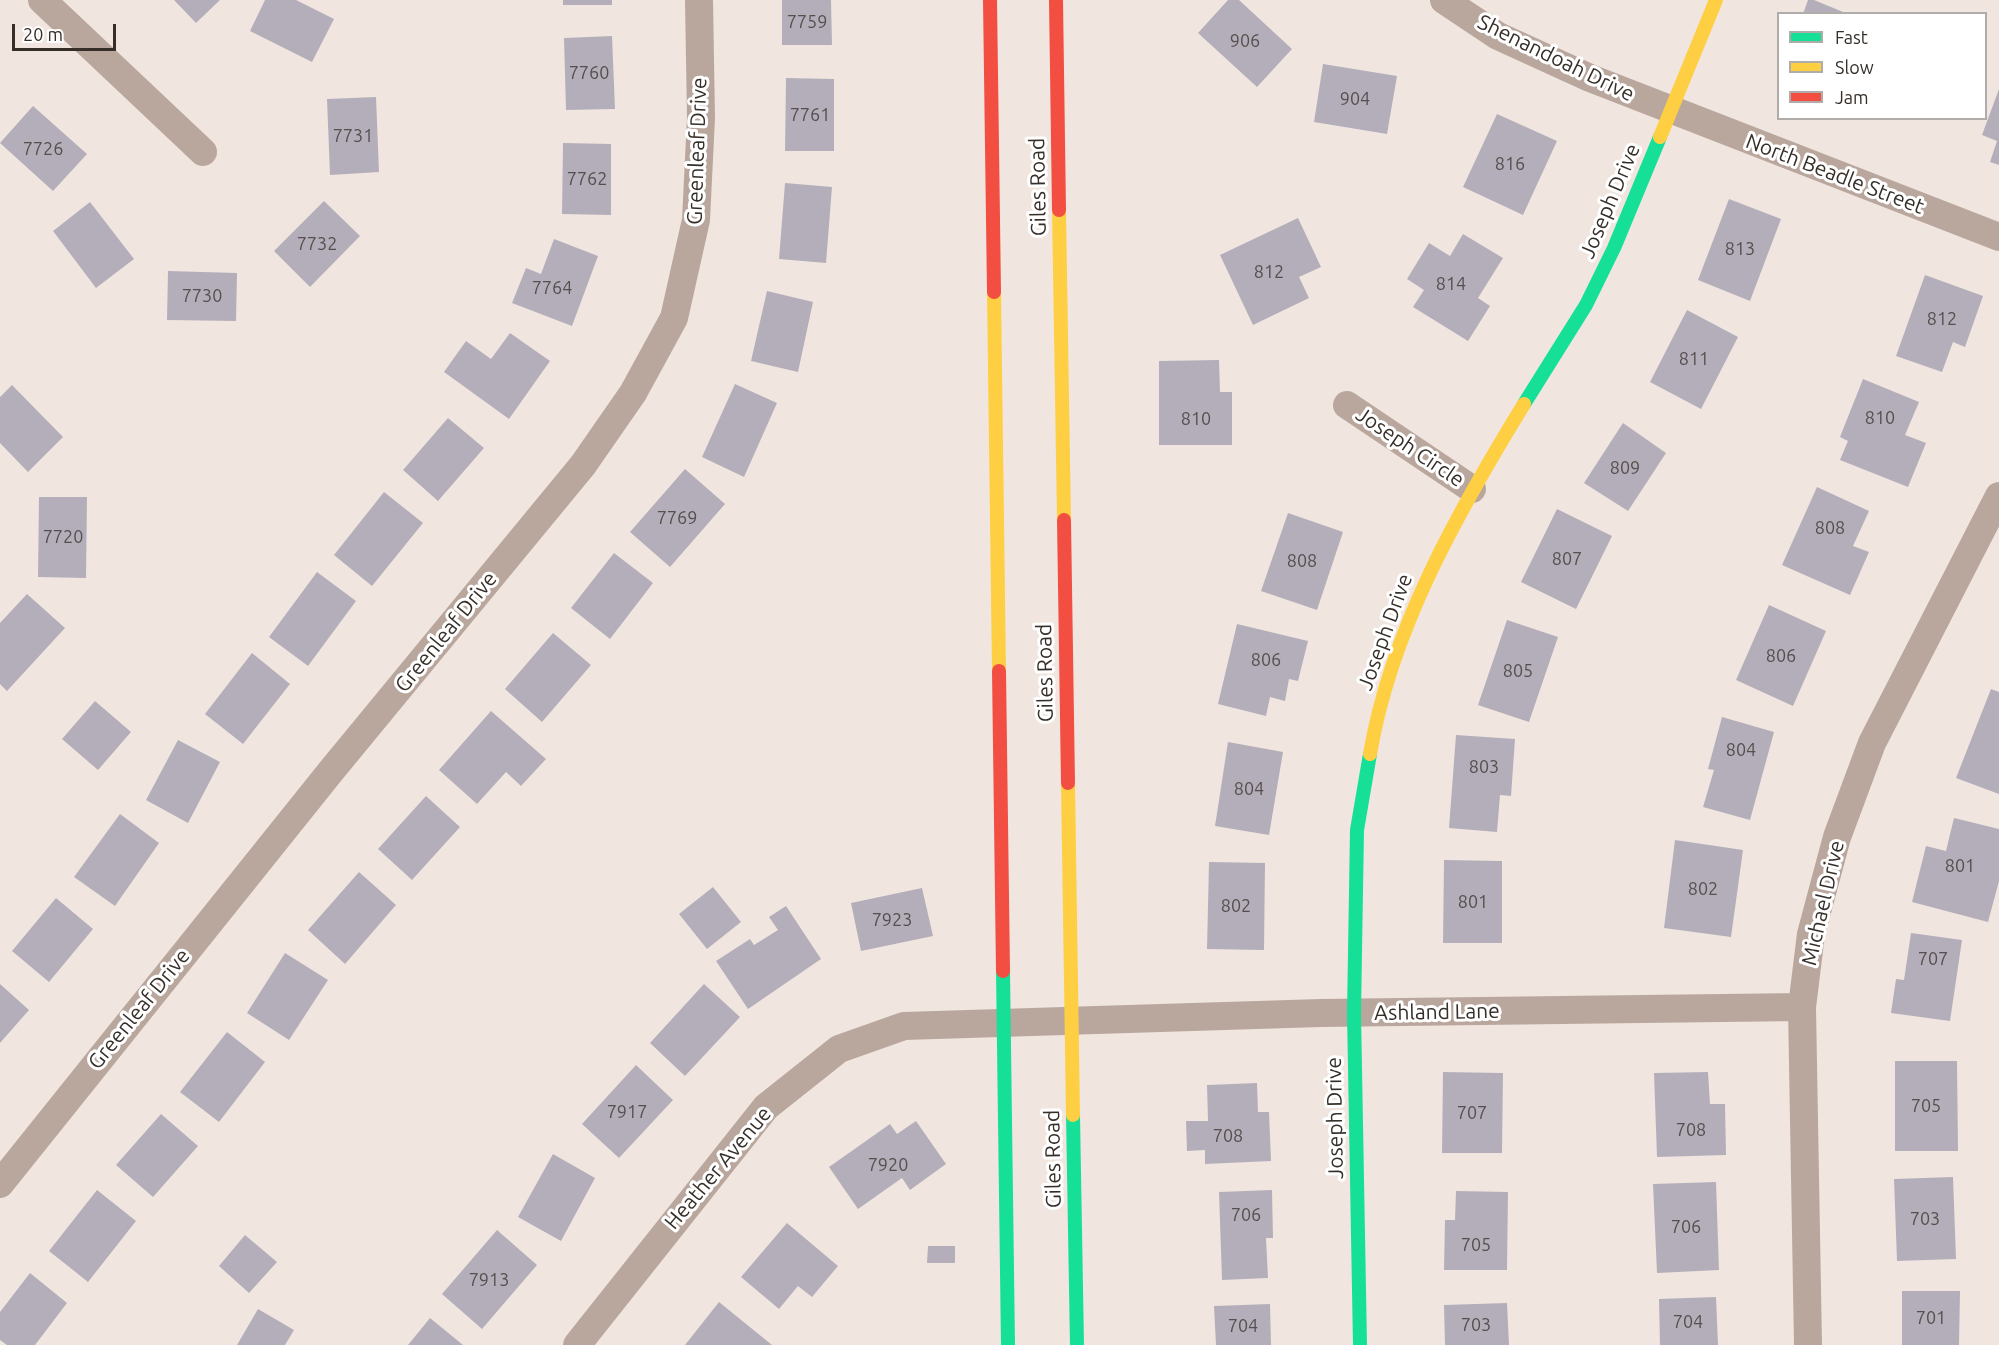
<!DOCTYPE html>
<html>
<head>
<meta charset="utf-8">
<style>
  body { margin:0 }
  #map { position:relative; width:1999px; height:1345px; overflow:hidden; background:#f0e6df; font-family:Ubuntu,sans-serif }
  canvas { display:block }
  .legend { position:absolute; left:1777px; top:12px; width:210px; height:108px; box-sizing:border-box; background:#fff; border:2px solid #afaca9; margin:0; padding:8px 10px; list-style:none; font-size:18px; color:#362f29 }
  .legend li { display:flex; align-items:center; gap:12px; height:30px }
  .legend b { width:30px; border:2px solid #afaca9 }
  .scale { position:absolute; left:12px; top:24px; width:104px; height:27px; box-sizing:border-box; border:3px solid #362f29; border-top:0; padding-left:8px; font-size:18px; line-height:21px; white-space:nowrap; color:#362f29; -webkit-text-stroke:4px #fff; paint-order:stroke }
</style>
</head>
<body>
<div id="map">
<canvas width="1999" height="1345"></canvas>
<ul class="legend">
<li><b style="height:8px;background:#16e098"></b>Fast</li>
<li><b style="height:8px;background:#ffcf43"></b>Slow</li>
<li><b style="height:8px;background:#f24e42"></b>Jam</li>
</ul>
<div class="scale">20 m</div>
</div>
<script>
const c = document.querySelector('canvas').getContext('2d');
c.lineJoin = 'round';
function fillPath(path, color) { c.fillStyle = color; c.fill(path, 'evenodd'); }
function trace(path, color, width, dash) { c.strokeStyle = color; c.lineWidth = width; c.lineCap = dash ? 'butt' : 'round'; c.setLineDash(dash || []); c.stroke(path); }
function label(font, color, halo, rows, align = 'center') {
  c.font = font + ' Ubuntu,sans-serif'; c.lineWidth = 6; c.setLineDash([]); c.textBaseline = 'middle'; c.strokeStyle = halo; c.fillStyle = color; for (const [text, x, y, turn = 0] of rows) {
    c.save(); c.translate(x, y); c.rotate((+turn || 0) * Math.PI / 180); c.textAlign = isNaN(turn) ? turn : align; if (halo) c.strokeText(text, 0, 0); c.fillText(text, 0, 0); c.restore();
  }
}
fillPath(new Path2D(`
  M174 0H220L196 23Z
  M265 0H296L334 19 312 62 250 31Z
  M563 0H612V5H563Z
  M782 0H831L832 45H782Z
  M1228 0H1239L1292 49 1257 87 1198 33Z
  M1808 0H1814L1848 14H1803Z
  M612 36 615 109 566 110 564 38Z
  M1323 64 1397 76 1387 134 1314 122Z
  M786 78 834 79V151H785Z
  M1999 89V165L1990 162 1997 141 1982 135Z
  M376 97 379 172 330 175 327 99Z
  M33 106 87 154 53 191 0 143Z
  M1497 114 1557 141 1523 215 1463 187Z
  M563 143 611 144V215L562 214Z
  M785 183 832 187 826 263 779 259Z
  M1729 199 1781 219 1750 301 1698 280Z
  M324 201 360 236 310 287 274 251Z
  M90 202 134 259 96 288 53 231Z
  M1298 218 1321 267 1299 277 1309 298 1253 325 1220 255Z
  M1463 234 1503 258 1478 298 1490 306 1468 341 1413 307 1424 290 1407 279 1429 243 1450 256Z
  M554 239 598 256 572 326 512 303 526 268 541 274Z
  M168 271 237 273 236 321 167 320Z
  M1925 275 1983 296 1965 347 1953 342 1942 372 1896 356Z
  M767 291 813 302 798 372 751 361Z
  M1687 310 1738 337 1701 409 1650 382Z
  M510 333 550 361 509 419 444 372 466 341 491 359Z
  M1219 360 1220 392H1232V445H1159V361Z
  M1863 379 1919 402 1905 435 1926 443 1908 487 1840 460 1848 441 1840 437Z
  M735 384 777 403 744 477 702 457Z
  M12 385 63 437 28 472 0 443V397Z
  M448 418 484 448 438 501 403 470Z
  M1623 423 1666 453 1628 511 1584 483Z
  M685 469 725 504 670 567 630 532Z
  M1817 487 1869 511 1853 546 1869 552 1850 595 1782 565Z
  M384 492 423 523 372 586 334 555Z
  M39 497H87L86 578 38 577Z
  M1557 509 1612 536 1576 609 1521 582Z
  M1288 513 1343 532 1317 610 1261 591Z
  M614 553 653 583 610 639 571 608Z
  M317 572 356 601 308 666 269 637Z
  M27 594 65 628 7 691 0 684V623Z
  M1769 605 1826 631 1793 706 1736 680Z
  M1507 620 1558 637 1529 722 1478 705Z
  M1237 624 1308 641 1298 681 1289 679 1285 701 1270 697 1266 716 1218 704Z
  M553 633 591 665 542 722 505 689Z
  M252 653 290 684 243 744 205 714Z
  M1991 689 1999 692V794L1956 778Z
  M95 701 131 732 98 770 62 739Z
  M491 711 546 759 521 786 506 772 477 804 439 770Z
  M1722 717 1774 732 1750 820 1703 807 1714 770 1708 769Z
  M1456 735 1515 739 1511 796 1500 795 1497 832 1449 828Z
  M178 740 220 762 188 823 146 800Z
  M1228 742 1283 752 1269 835 1215 826Z
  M426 796 460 827 412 880 378 849Z
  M120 814 159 843 115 906 74 877Z
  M1954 818 1999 829V881L1988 922 1912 902 1926 846 1946 851Z
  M1675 840 1743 850 1731 937 1664 928Z
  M1444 860 1502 861V943H1443Z
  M1209 862 1265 863 1264 950 1207 949Z
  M359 872 396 905 345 964 308 930Z
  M713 887 741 922 707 949 679 914Z
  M922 888 933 936 861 951 851 903Z
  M56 898 93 929 49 982 12 951Z
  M786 906 821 959 748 1009 716 961 750 939 754 945 778 930 769 917Z
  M1911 933 1962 940 1950 1021 1891 1013 1896 979 1904 980Z
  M285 953 328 980 289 1040 247 1013Z
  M0 984 29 1010 0 1043Z
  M704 984 740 1017 685 1076 650 1043Z
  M227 1032 265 1062 219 1122 180 1092Z
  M1895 1061H1957L1958 1151H1895Z
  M636 1065 673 1100 619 1158 582 1124Z
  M1443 1072 1503 1073 1502 1153H1442Z
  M1708 1072 1710 1104H1725L1726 1155 1657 1157 1654 1073Z
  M1257 1083 1258 1112H1269L1271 1161 1205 1164V1150L1187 1151 1186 1121H1208L1207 1085Z
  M161 1114 198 1146 153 1197 116 1165Z
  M916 1121 946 1164 910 1190 902 1178 858 1209 829 1167 890 1124 897 1134Z
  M553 1154 595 1178 561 1241 518 1217Z
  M1953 1177 1956 1259 1897 1261 1894 1179Z
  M1716 1182 1719 1270 1657 1273 1653 1184Z
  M97 1190 136 1221 88 1282 49 1251Z
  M1272 1190 1273 1238H1266L1268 1278 1222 1280 1219 1192Z
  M1456 1191 1508 1192 1507 1270H1444L1445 1220H1455Z
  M787 1223 838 1266 812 1297 798 1286 779 1309 741 1277Z
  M497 1230 537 1265 482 1329 442 1294Z
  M245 1235 277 1262 249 1293 219 1266Z
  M928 1246H955V1263H927Z
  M30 1273 67 1303 35 1345H7L0 1340V1312Z
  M1902 1291H1960L1959 1345H1902Z
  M1716 1297 1718 1345H1660L1659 1299Z
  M719 1302 772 1345H685Z
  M1507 1303 1509 1345H1445L1444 1305Z
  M1270 1304 1271 1345H1216L1214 1306Z
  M258 1309 294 1330 285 1345H237Z
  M430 1318 463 1345H408Z`), '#b4aebb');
trace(new Path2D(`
  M42 0 203 152
  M1444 0 1498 36 1590 78 1999 237
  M1347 405 1472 489
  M0 1184 331 771 583 465 633 393 674 318 696 220 701 118 699 0
  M577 1345 766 1107 839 1049 904 1026 1321 1013 1802 1007
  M1808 1345 1802 1007 1811 934 1837 837 1872 743 1999 496`), '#b9a79e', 28);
trace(new Path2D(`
  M1524 404 1586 305 1614 248 1660 137
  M1003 971 1008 1345
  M1073 1115 1077 1345
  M1360 1345 1354 1013 1357 830 1370 754`), '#16e098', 14);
trace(new Path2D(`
  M1660 137 1716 0
  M1059 210 1064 520
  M994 292 999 671
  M1370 754C1391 629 1459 510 1524 404
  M1068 783 1073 1115`), '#ffcf43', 14);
trace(new Path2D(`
  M990 0 994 292
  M1056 0 1059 210
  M1064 520 1068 783
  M999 671 1003 971`), '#f24e42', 14);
label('18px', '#564f4e', null, [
  ["7759",807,22],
  ["906",1245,41],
  ["7760",589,73],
  ["904",1355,99],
  ["7761",810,115],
  ["7731",353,136],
  ["7726",43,149],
  ["816",1510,164],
  ["7762",587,179],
  ["7732",317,244],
  ["813",1740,249],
  ["812",1269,272],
  ["814",1451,284],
  ["7764",552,288],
  ["7730",202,296],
  ["812",1942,319],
  ["811",1694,359],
  ["810",1880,418],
  ["810",1196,419],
  ["809",1625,468],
  ["7769",677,518],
  ["808",1830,528],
  ["7720",63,537],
  ["807",1567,559],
  ["808",1302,561],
  ["806",1781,656],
  ["806",1266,660],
  ["805",1518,671],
  ["804",1741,750],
  ["803",1484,767],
  ["804",1249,789],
  ["801",1960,866],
  ["802",1703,889],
  ["801",1473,902],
  ["802",1236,906],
  ["7923",892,920],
  ["707",1933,959],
  ["705",1926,1106],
  ["7917",627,1112],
  ["707",1472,1113],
  ["708",1691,1130],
  ["708",1228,1136],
  ["7920",888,1165],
  ["706",1246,1215],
  ["703",1925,1219],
  ["706",1686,1227],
  ["705",1476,1245],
  ["7913",489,1280],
  ["701",1931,1318],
  ["704",1688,1322],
  ["703",1476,1325],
  ["704",1243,1326]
]);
label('21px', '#362f29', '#fff', [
  ["Shenandoah Drive",1556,58,26],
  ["Greenleaf Drive",697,151,-88],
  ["North Beadle Street",1835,174,21],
  ["Giles Road",1038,187,-91],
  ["Joseph Drive",1610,201,-67],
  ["Joseph Circle",1410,447,34],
  ["Greenleaf Drive",446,632,-51],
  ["Joseph Drive",1385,632,-70],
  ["Giles Road",1045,673,-91],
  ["Michael Drive",1823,903,-77],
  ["Greenleaf Drive",139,1009,-51],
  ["Ashland Lane",1437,1012,-1],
  ["Joseph Drive",1335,1118,-91],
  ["Giles Road",1053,1159,-91],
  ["Heather Avenue",718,1168,-50]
]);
</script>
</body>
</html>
